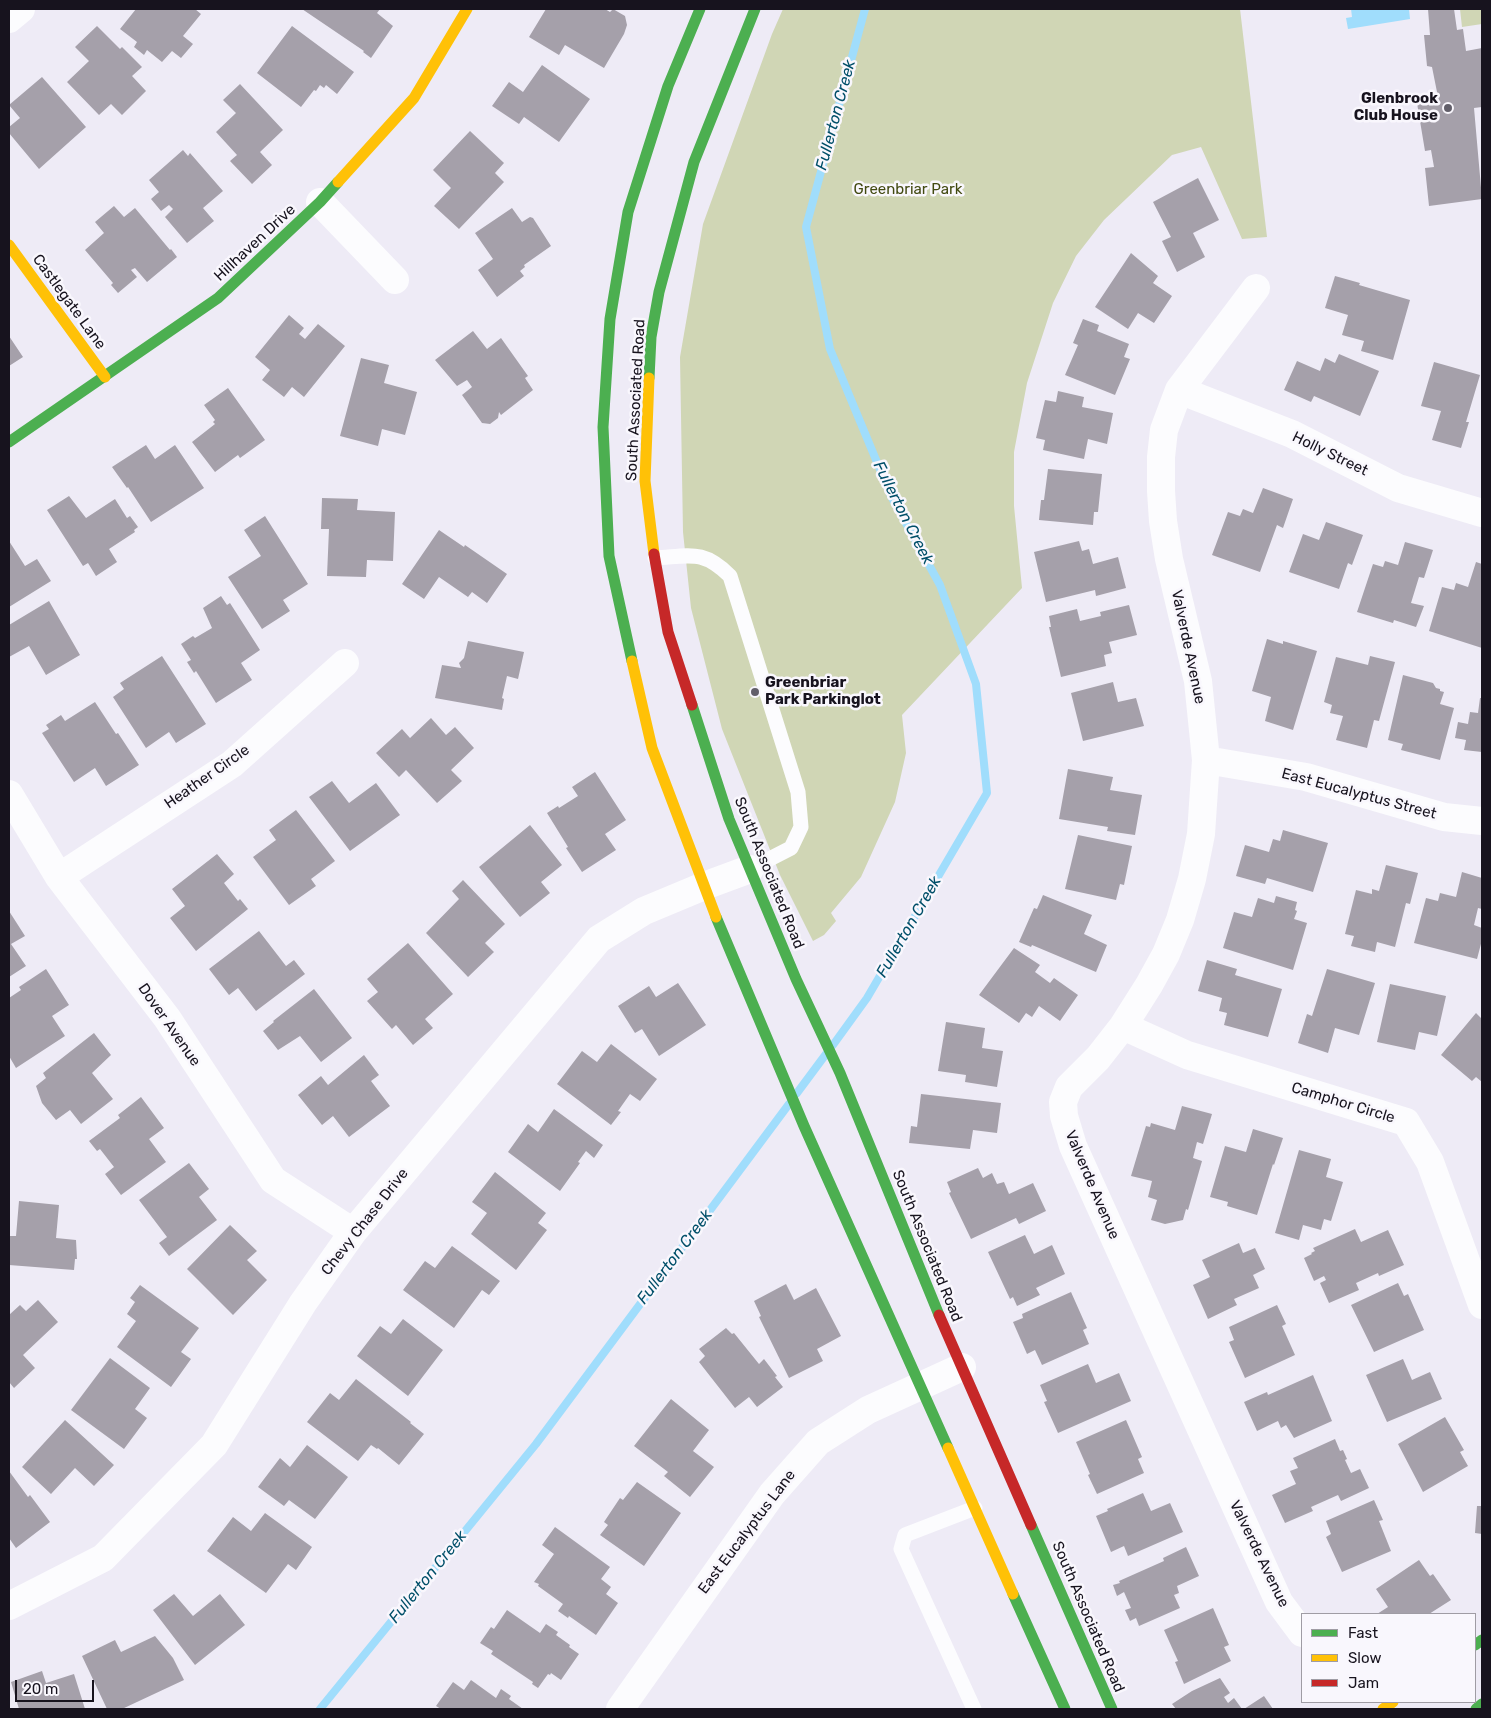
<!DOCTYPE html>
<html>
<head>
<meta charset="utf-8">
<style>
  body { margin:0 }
  #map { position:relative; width:1491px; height:1718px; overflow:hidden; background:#eeebf6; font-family:Rubik,sans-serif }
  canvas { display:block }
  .frame { position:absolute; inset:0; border:10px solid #17131e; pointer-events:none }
  .legend { position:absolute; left:1301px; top:1613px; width:175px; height:90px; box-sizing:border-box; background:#f9f7fd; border:1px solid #9f9ca4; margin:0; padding:6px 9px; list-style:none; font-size:15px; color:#17131e }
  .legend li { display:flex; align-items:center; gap:10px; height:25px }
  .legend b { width:25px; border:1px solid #9f9ca4 }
  .scale { position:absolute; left:15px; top:1680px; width:79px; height:22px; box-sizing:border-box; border:2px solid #17131e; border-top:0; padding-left:6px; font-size:15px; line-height:18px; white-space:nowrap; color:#17131e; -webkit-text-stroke:4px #f9f7fd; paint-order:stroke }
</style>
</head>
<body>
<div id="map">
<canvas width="1491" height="1718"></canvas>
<div class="frame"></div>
<ul class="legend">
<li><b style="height:6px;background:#4caf50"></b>Fast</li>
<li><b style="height:6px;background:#ffc107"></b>Slow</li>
<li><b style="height:6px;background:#c62828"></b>Jam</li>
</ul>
<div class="scale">20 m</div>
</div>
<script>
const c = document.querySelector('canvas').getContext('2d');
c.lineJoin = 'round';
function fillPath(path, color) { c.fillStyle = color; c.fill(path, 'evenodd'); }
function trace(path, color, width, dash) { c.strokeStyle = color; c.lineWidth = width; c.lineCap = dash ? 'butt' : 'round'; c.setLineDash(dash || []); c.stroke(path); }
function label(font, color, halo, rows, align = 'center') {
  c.font = font + ' Rubik,sans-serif'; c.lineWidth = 5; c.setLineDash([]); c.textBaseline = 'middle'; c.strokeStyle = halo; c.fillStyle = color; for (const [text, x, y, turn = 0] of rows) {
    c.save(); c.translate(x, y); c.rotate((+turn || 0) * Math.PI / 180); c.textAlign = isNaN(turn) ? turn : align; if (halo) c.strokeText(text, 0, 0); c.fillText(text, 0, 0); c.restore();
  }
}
fillPath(new Path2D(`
  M783 9H1240L1267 237 1242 239 1201 147 1172 155 1104 220 1076 256 1053 303 1027 383 1014 452V506L1022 588 902 715 906 753 895 802 861 877 831 913 836 921 824 935 813 941 780 875 722 729 691 608 683 532 680 357 703 224 772 34Z
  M1460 9H1482V24L1462 27Z`), '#d0d6b5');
fillPath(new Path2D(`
  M1351 9H1409L1410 19 1348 29 1346 18 1352 17Z`), '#a0ddfc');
trace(new Path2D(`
  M833 1045 867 998 987 793 976 684 940 585 891 496 830 349 806 227 865 9
  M797 1093 826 1054
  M320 1709 536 1444 789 1104`), '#a0ddfc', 8);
fillPath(new Path2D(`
  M136 9H195L201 14 183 36 193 44 181 58 172 51 162 62 147 50 144 55 134 47 137 42 120 29Z
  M302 9H380L377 13 393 26 371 58 363 52 364 51Z
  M546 9H605L610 12 613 9 625 16 627 25 624 34 604 68 565 45 559 55 529 37Z
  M1428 9H1454L1457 30 1463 29 1466 51 1482 48V107L1474 108 1482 199 1429 206 1425 168 1434 167 1431 150 1425 151 1417 103 1439 102 1432 67 1427 66 1424 35H1430Z
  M97 26 120 49 122 47 142 67 132 76 146 91 122 115 111 104 99 115 67 82 89 61 75 47Z
  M292 26 354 72 337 94 326 85 324 88 320 85 316 91 314 90 301 107 257 73Z
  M542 65 590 99 559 142 524 117 519 124 492 106 509 82 523 92Z
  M42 77 86 127 39 169 9 133V127L20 118 9 105Z
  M240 84 283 130 260 152 272 165 252 184 230 161 237 155 216 132 236 113 223 100Z
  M470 131 504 163 495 173 504 182 459 229 434 206 451 188 433 170Z
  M183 150 188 156 190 153 223 191 203 208 214 221 187 243 165 217 173 209 169 205 161 211 151 199 159 192 149 180Z
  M1198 178 1219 220 1193 233 1205 257 1177 272 1162 241 1171 237 1153 202Z
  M114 206 124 217 135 208 170 250 171 249 177 257 147 282 135 268 131 270 137 277 118 293 111 285 113 283 85 250 104 233 95 222Z
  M512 208 522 222 530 217 533 218 551 246 524 265 525 267 520 271 524 276 497 297 478 270 493 259 475 233Z
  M1131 253 1158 276 1153 283 1172 296 1154 323 1138 313 1128 329 1095 307Z
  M1335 276 1360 283 1359 285 1410 300 1393 360 1361 351 1364 341 1342 335 1348 315 1325 308Z
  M289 315 304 328 299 334 305 339 318 324 345 346 304 397 292 387 284 397 262 380 270 370 255 357Z
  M1083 319 1099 325 1097 331 1129 344 1124 357 1130 359 1115 395 1065 375 1078 345 1073 343Z
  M473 331 487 349 501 338 528 376 525 378 533 390 501 415 499 412 498 418 490 424 482 423 462 395 472 387 467 380 457 386 435 360Z
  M9 336 23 357 9 366Z
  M1339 354 1379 371 1360 416 1314 396 1311 402 1284 390 1297 361 1320 371 1325 358 1335 363Z
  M361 358 389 365 384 383 417 392 405 435 382 429 378 446 340 436Z
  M1434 362 1480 375 1466 422H1469L1461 448 1432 440 1441 411 1421 406Z
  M228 388 265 440 240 458 238 455 215 472 192 442 215 424 213 422 215 420 204 405Z
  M1058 391 1084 397 1082 407 1113 413 1107 444 1088 439 1084 459 1043 450 1045 440 1036 438 1045 400 1056 402Z
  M146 445 155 459 175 445 204 488 151 522 128 487 127 488 112 467Z
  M1048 469 1102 474 1098 512H1094L1093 525 1039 520 1041 500H1044Z
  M1263 488 1293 499 1283 528 1277 525 1260 572 1212 555 1228 512 1240 516 1243 509 1253 513Z
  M69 496 86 518 115 499 127 518 130 516 138 527 134 530 135 532 109 549 117 562 96 576 88 563 83 566 47 510Z
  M322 498 358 499 357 510 395 512 393 561 367 560 366 577 327 576 329 529H321Z
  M265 516 308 584 283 600 290 611 262 629 228 577 261 556 244 530Z
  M1326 522 1363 535 1352 565 1348 563 1339 589 1289 572 1303 534 1319 540Z
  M439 530 464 547 465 545 507 574 487 603 472 592 468 597 439 577 424 599 402 584Z
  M9 541 25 566 37 559 51 581 9 607Z
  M1079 541 1082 551 1089 549 1093 564 1118 557 1126 588 1096 596 1095 590 1046 602 1034 552Z
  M1405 542 1433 550 1424 578 1419 577 1411 603 1424 606 1416 627 1394 620 1393 623 1357 612 1373 564 1383 567 1385 561 1398 565Z
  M1476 562 1482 564V648L1429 631 1442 587 1454 590 1456 583 1468 587Z
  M221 596 227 605 230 603 260 650 241 663 252 680 216 703 196 671 194 673 187 662 191 660 181 644 193 636 195 638 212 628 203 608Z
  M49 601 80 655 46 675 29 646 9 657V625Z
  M1129 605 1137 635 1109 642 1112 653 1104 655 1106 666 1061 677 1049 627H1051L1049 616 1077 609 1080 621 1101 616 1100 612Z
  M1267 639 1283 644V641L1317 651 1293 730 1265 721 1271 697 1252 691Z
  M468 641 524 652 518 679 507 676 502 698 504 699 502 710 435 698 442 665 461 668 459 663 464 658Z
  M162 656 206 724 176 743 169 732 146 748 113 697 124 689 120 683Z
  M1370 656 1395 662 1379 721 1374 720 1367 748 1336 740 1343 716 1330 713 1332 705 1324 702 1336 657 1368 665Z
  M1403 675 1433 683 1436 688 1440 689V691L1444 692 1440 704 1454 708 1440 760 1401 750 1403 744 1388 740Z
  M1113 682 1118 702 1136 698 1144 726 1083 741 1071 693Z
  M1480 698H1482V752L1464 750 1466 740 1455 738 1458 722 1468 724 1470 712 1478 713Z
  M95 702 116 734 118 733 139 765 106 786 95 768 74 782 42 733 49 729 46 725 61 715 65 721Z
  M431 718 446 735 455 727 474 748 451 770 462 781 437 803 406 770 399 777 376 753 402 729 410 738Z
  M1068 769 1113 777 1110 790 1142 795 1135 835 1107 831 1108 827 1059 819Z
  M595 772 626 820 605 834 616 850 582 872 566 848 568 847 547 813 558 806 559 808 578 796 572 787Z
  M332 781 349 803 376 783 400 815 350 851 309 797Z
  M296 810 335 861 311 879 316 886 289 905 253 857 276 840 269 830Z
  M530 825 562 865 541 882 550 893 520 917 479 867Z
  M1283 830 1328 843 1313 892 1267 878 1265 884 1236 876 1245 845 1269 852 1273 839 1280 841Z
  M1078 835 1132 846 1124 885 1120 884 1116 900 1065 889Z
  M217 854 234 874 224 883 238 901 240 899 248 909 196 951 170 918 185 906 172 889Z
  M1386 865 1418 873 1410 904 1406 903 1395 947 1377 942 1375 952 1351 946 1354 936 1345 934 1356 890 1372 894V889L1379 891Z
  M1462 872 1482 878V909L1478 908 1474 925 1482 928V940L1477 959 1414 943 1426 898 1438 901 1440 893 1456 897Z
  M463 880 505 924 485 943 494 952 468 977 426 933 459 899 452 891Z
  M1043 895 1092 915 1084 934 1107 945 1096 972 1032 945 1031 947 1019 942 1034 908 1037 909Z
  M1276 896 1297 902 1295 910 1297 911 1294 919 1307 923 1293 970 1223 948 1234 912 1252 917 1258 898 1274 903Z
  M9 911 25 936 11 944 26 966 9 977Z
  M259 931 286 966 294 960 305 974 256 1011 238 988 229 995 209 969Z
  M408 943 453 994 425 1019 433 1028 413 1045 396 1025 392 1029 367 1001 378 992 367 979Z
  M1014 948 1040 965 1035 972 1050 983 1054 978 1078 995 1060 1021 1039 1006 1032 1017 1026 1013 1019 1023 979 995Z
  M1207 960 1237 969 1235 975 1282 989 1268 1037 1224 1025 1227 1013 1219 1011 1222 998 1198 991Z
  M46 969 69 1005 52 1016 65 1036 16 1068 9 1056V998L21 990 19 987Z
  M1327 969 1375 983 1359 1035 1335 1028 1328 1053 1298 1043 1307 1014 1312 1016Z
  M678 983 706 1025 659 1056 642 1029 635 1033 618 1006 649 986 656 997Z
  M1390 984 1446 996 1437 1036 1419 1032 1415 1050 1377 1042Z
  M314 989 352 1038 321 1062 300 1036 278 1050 263 1031 274 1022 273 1021Z
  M1476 1013 1482 1019V1082L1476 1077 1472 1081 1441 1055Z
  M946 1022 985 1028 982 1048 1003 1051 997 1087 965 1082 966 1075 938 1071Z
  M94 1033 111 1055 92 1073 113 1099 81 1124 70 1110 56 1120 42 1103 36 1086 46 1078 43 1073Z
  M611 1044 657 1079 640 1101 630 1094 618 1111 621 1112 611 1125 557 1084 582 1051 597 1062Z
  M364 1055 379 1075 371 1081 390 1106 349 1137 333 1116 322 1125 298 1095 321 1076 328 1085Z
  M921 1094 1001 1103 997 1133 973 1130 970 1149 909 1143 911 1126 917 1127Z
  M141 1097 164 1128 149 1139 166 1162 121 1195 105 1174 114 1167 100 1149 97 1151 89 1141 120 1118 118 1115Z
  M1182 1106 1212 1114 1203 1144 1197 1142 1193 1158 1202 1161 1188 1210 1186 1209 1183 1220 1165 1224 1151 1220 1157 1200 1148 1197 1152 1181 1131 1176 1146 1126 1150 1127 1151 1123 1175 1130Z
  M554 1109 603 1145 594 1158 586 1151 578 1162 580 1163 560 1191 508 1152 528 1124 538 1132Z
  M1253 1129 1283 1138 1274 1165 1273 1164 1257 1215 1227 1206 1228 1202 1210 1197 1225 1146 1246 1152Z
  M1299 1150 1331 1159 1326 1177 1343 1182 1331 1221 1324 1219 1321 1230 1303 1225 1299 1240 1275 1233Z
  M189 1163 209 1189 199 1197 217 1220 169 1256 159 1243 167 1237 139 1200Z
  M978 1168 983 1178 992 1173 997 1184 1004 1182 1009 1194 1033 1183 1046 1211 1019 1224 1016 1218 971 1239 949 1193 951 1192 947 1182Z
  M495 1172 546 1213 538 1223 547 1230 516 1270 471 1234 487 1213 472 1202Z
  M19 1201 59 1205 56 1238 76 1240 77 1259H75L74 1270 9 1265V1236H16Z
  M230 1225 257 1251 247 1260 267 1280 233 1315 187 1269Z
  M1355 1229 1361 1242 1388 1230 1404 1265 1379 1276 1378 1273 1356 1283 1359 1290 1329 1303 1320 1283 1326 1280 1324 1276 1314 1281 1304 1258 1312 1254 1311 1253 1315 1251 1313 1248Z
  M1025 1235 1034 1254 1052 1245 1065 1274 1036 1288 1040 1295 1017 1306 1013 1297 1010 1299 988 1252Z
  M1239 1243 1243 1253 1255 1248 1265 1269 1253 1275 1259 1288 1234 1299 1237 1305 1208 1319 1193 1285 1210 1277 1202 1260Z
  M452 1246 500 1281 489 1295 482 1290 454 1328 403 1290 425 1261 435 1268Z
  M1398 1283 1404 1296 1408 1294 1424 1330 1374 1352 1351 1305Z
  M786 1284 794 1300 816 1288 841 1336 817 1349 823 1361 789 1378 759 1317 761 1316 754 1301Z
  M140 1285 199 1328 181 1352 191 1359 171 1387 117 1347 136 1321 127 1314 135 1302 130 1298Z
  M1071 1292 1087 1328 1083 1330 1089 1344 1042 1365 1035 1350 1027 1354 1013 1322 1023 1318 1022 1314Z
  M38 1300 58 1322 23 1355 35 1368 14 1388 9 1382V1315L20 1305 26 1311Z
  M1277 1305 1286 1324 1282 1326 1295 1355 1245 1378 1229 1342 1234 1340 1229 1327Z
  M403 1319 443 1350 408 1396 357 1356 380 1326 391 1334Z
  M726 1328 732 1334 734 1333 759 1364 764 1359 777 1376 775 1377 783 1387 757 1407 749 1397 735 1408 699 1362 705 1356 699 1349Z
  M110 1358 150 1388 135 1409 147 1418 124 1449 71 1410Z
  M1403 1359 1412 1380 1430 1372 1442 1399 1387 1422 1366 1375Z
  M1088 1364 1096 1383 1119 1373 1131 1401 1058 1433 1044 1402 1047 1401 1040 1385Z
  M1313 1375 1332 1421 1294 1438 1286 1425 1281 1428 1278 1421 1257 1431 1244 1402 1267 1392 1268 1395Z
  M356 1379 411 1422 410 1423 424 1434 399 1465 378 1448 377 1449 371 1445 358 1461 307 1422 330 1393 339 1400Z
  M671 1399 709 1430 693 1451 714 1467 690 1497 664 1476 668 1472 634 1446Z
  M1445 1417 1464 1450 1460 1452 1468 1466 1423 1492 1398 1444Z
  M65 1420 114 1465 94 1486 75 1468 51 1494 22 1467Z
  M1126 1420 1142 1457 1138 1459 1144 1473 1097 1494 1088 1475 1090 1474 1076 1442Z
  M1335 1439 1340 1451 1343 1450 1347 1459 1345 1460 1351 1473 1360 1469 1369 1488 1341 1501 1338 1495 1311 1507 1313 1511 1285 1523 1272 1495 1296 1484 1290 1471 1298 1468 1293 1458Z
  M307 1445 348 1477 315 1519 289 1500 284 1506 258 1487 280 1458 290 1467Z
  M9 1471 28 1497 30 1495 50 1522 16 1548 9 1538Z
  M637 1482 681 1513 644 1566 600 1535 608 1525 604 1522 620 1498 623 1500Z
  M1143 1493 1151 1511 1170 1503 1183 1532 1128 1556 1124 1546 1111 1552 1096 1516 1108 1511 1107 1509Z
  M1374 1500 1383 1520 1379 1521 1391 1551 1342 1572 1326 1537 1331 1534 1326 1521Z
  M1477 1506H1482V1534L1475 1533Z
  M265 1513 312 1547 296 1570 288 1564 266 1593 207 1551 233 1517 251 1531Z
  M555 1527 610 1567 601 1579 611 1587 606 1594 618 1603 596 1635 569 1616 568 1618 558 1611 563 1604 538 1586 539 1584 534 1582 554 1554 542 1545Z
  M1186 1547 1199 1576 1177 1586 1179 1593 1174 1595 1180 1608 1139 1626 1136 1618 1130 1621 1125 1610 1131 1608 1124 1592 1117 1596 1113 1585 1120 1583 1119 1581 1164 1561 1163 1558Z
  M1419 1560 1430 1576 1433 1574 1451 1600 1429 1614H1377L1388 1607 1376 1589Z
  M174 1594 193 1616 220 1594 245 1625 195 1665 153 1610Z
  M1213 1608 1229 1645 1224 1647 1231 1661 1184 1684 1175 1662 1178 1661 1164 1630Z
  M507 1610 540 1633 546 1624 558 1632 556 1635 570 1645 569 1647 579 1654 561 1680 551 1673 550 1675 548 1674 538 1688 532 1684 533 1682 491 1654 493 1651 480 1643 491 1627 494 1629Z
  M155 1636 173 1658 184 1680 122 1709H107L82 1656 115 1640 121 1652Z
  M42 1671 46 1683 74 1674 85 1709H19L11 1682Z
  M1220 1678 1230 1693 1224 1697 1228 1703 1234 1698 1242 1709H1176L1172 1704 1192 1691Z
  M471 1680 496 1698 501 1689 511 1696 509 1699 523 1709H441L436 1706 453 1682 464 1690Z
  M1264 1696 1273 1709H1244Z`), '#a5a0aa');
trace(new Path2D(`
  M655 558C690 556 703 549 730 576L798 792 801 827 791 848 750 869
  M974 1709 901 1549 905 1535 975 1508`), '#fcfcfe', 15);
trace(new Path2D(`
  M9 19 21 9
  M320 202 395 280
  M1256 288 1179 390 1164 430 1161 457V491L1163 521 1169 559 1198 681 1206 760 1201 834 1192 879 1180 920 1166 954 1149 985 1123 1026 1098 1058 1069 1087 1063 1102 1064 1116 1073 1146 1279 1602 1302 1633
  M1179 390 1292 434 1398 488 1482 513
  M1206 760 1306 777 1444 817 1482 821
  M9 794 59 877 167 1018 273 1180 353 1232
  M59 877 232 764 345 663
  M1123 1026 1187 1055 1406 1122 1430 1162 1482 1305
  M9 1606 103 1558 214 1445 303 1303 353 1232 599 939 644 911 704 886 750 869
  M620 1709 772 1494 818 1442 868 1410 962 1367`), '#fcfcfe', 28);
trace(new Path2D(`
  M649 378 651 337 659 292 694 162 755 9
  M9 442 218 298 320 202 338 182
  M632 661 609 556 603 427 610 319 628 212 668 86 700 9
  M692 705 729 819 796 979 840 1073 939 1315
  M716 917 804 1126 948 1448
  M1031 1525 1112 1709
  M1013 1594 1065 1709
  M1475 1645 1482 1640
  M1476 1709 1482 1704`), '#4caf50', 11);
trace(new Path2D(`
  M338 182 414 98 467 9
  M9 245 105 377
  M649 378 645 481 654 554
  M632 661 652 748 716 917
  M948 1448 1013 1594
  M1383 1709 1393 1702`), '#ffc107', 11);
trace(new Path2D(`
  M654 554 668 632 692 705
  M939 1315 1031 1525`), '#c62828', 11);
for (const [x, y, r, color] of [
  [1448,108,5,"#625f6a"],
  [755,692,5,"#625f6a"]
]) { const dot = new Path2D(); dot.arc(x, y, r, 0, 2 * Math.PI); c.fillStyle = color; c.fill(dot); trace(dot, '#f9f7fd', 2); }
label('bold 15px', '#17131e', '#f9f7fd', [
  ["Glenbrook",1438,99],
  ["Club House",1438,116],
  ["Greenbriar",765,683,"left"],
  ["Park Parkinglot",765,700,"left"]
], 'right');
label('15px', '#424a11', '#f9f7fd', [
  ["Greenbriar Park",908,190]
]);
label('15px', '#17131e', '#f9f7fd', [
  ["Hillhaven Drive",255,243,-43],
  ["Castlegate Lane",69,302,54],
  ["South Associated Road",636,400,-87],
  ["Holly Street",1330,454,26],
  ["Valverde Avenue",1188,647,78],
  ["Heather Circle",207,777,-35],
  ["East Eucalyptus Street",1359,794,15],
  ["South Associated Road",769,873,68],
  ["Dover Avenue",169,1025,55],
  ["Camphor Circle",1343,1103,17],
  ["Valverde Avenue",1092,1185,67],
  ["Chevy Chase Drive",365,1222,-52],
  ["South Associated Road",927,1246,68],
  ["East Eucalyptus Lane",747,1532,-53],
  ["Valverde Avenue",1259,1554,64],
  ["South Associated Road",1088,1617,67]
]);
label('italic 16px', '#004f69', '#f9f7fd', [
  ["Fullerton Creek",836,115,-75],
  ["Fullerton Creek",903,513,63],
  ["Fullerton Creek",909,927,-60],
  ["Fullerton Creek",675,1257,-53],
  ["Fullerton Creek",428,1577,-51]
]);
</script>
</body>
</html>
